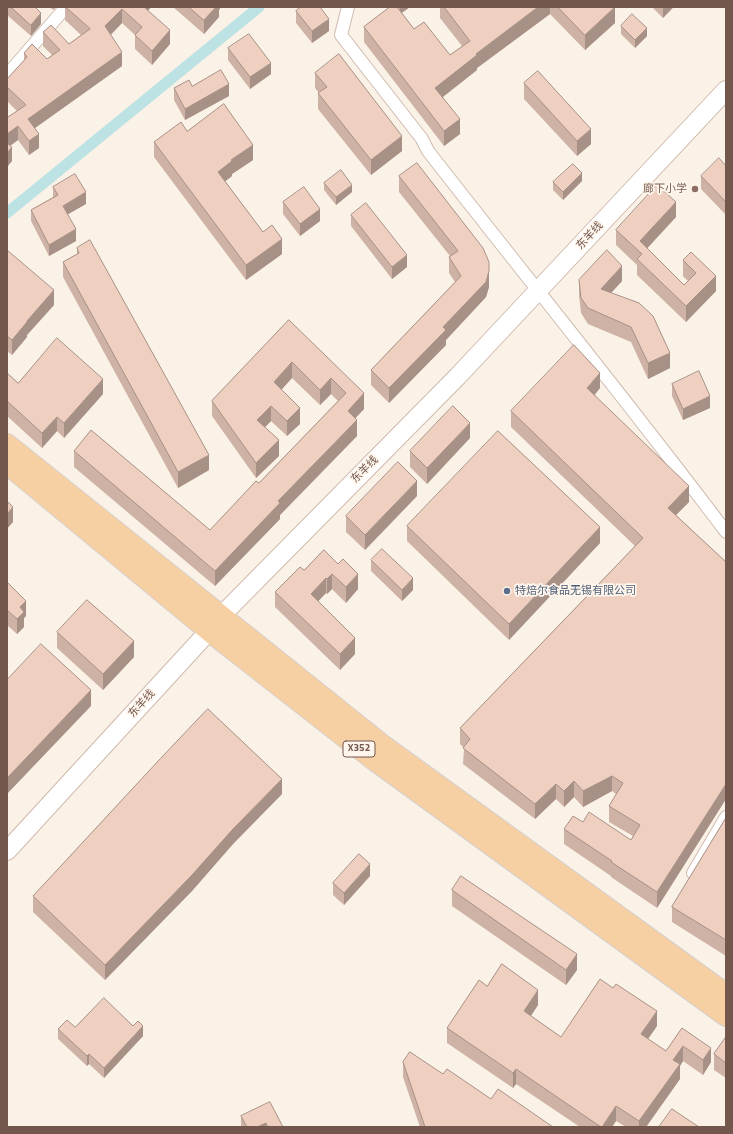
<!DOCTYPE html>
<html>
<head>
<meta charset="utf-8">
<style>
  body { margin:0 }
  #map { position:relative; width:733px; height:1134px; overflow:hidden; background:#fbf2e7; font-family:"Titillium Web",sans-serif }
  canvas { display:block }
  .frame { position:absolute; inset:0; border:8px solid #74574c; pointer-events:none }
</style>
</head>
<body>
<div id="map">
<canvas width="733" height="1134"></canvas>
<div class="frame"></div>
</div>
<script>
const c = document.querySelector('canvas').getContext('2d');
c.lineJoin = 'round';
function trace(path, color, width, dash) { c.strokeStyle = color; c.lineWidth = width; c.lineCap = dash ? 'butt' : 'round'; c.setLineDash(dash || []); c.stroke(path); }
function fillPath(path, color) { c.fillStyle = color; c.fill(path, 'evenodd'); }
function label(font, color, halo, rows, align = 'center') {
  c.font = font + ' "Titillium Web","Noto Sans SC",sans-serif'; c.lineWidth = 3.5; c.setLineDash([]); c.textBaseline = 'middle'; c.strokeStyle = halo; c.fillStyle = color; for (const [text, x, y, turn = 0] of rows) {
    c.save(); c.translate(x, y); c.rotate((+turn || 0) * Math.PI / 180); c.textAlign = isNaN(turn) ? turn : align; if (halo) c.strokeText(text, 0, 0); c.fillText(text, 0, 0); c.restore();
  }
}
trace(new Path2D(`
  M7 213 259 7`), '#bce2e4', 11);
const street = new Path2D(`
  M348 7 341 35 422 139 428 151C527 278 629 403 726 532
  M7 75 66 7
  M693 873 726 817`);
const secondary = new Path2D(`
  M7 851 209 631 221 616 458 376 726 90`);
const primary = new Path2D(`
  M7 444 384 746 726 994
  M7 464 209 631 374 760 726 1016`);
trace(street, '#cfbbb0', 14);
trace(secondary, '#d1baae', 20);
trace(primary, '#d8d0cd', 22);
trace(street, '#fff', 12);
trace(secondary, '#fff', 18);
trace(primary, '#f6d0a3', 20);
fillPath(new Path2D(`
  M7 7H35L41 24 31 36 7 15Z
  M49 7H56L54 10 52 9Z
  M65 7H151L148 11 170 44 152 65 135 49V35L122 23 111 35 122 66 35 128 39 148 29 155 18 140 10 146 12 161 7 167V116L8 117 17 111 7 101V79L24 61V53L47 59 52 55 43 46V32L69 44 81 35 65 20Z
  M173 7H221L219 10V17L204 34Z
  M390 7H410L402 13 414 29 450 55 462 46 440 18V9L439 7H614L615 23 585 50 550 14 477 68V70L443 97 460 134 444 146 364 42V27Z
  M652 7H673V8L663 18Z
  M296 11 329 31 312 43 296 23Z
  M621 26 647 36 635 48 621 34Z
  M228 48 271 74 250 89 228 60Z
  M315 73 402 151 371 175 318 109V93H319L315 88Z
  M524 83 591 144 577 156 524 99Z
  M174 88 229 96 185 120 174 100Z
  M187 131 253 160 232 174V176L225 181 263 232 282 254 246 280 154 157V142Z
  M726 166V215L701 189V176Z
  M399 176 489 287 486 297 446 340V345L389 403 371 385V370L455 282 449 273V257L450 256 399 192Z
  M582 181 563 200 553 190V182Z
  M324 183 352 192 336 205 324 190Z
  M53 187 86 204 68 214 76 241 49 256 31 221V210L53 197Z
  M283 202 320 221 300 236 283 214Z
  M351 215 407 267 392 279 351 226Z
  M676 217 647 248 684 285 688 281 683 276V260L716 291 686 322 637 275V265L616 245V230Z
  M77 248 209 470 178 488 63 277V262L77 254Z
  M7 250 54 305 27 335V337L12 355 7 351Z
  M579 280 622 281 611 293 670 368 648 379 631 342 588 324 581 313 579 295Z
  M289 320 364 409 355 418 357 436 280 515V519L215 586 74 467V451L210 530 259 483 338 401 331 394 320 405 292 378 281 390 300 424 287 436 271 421 265 427 279 456 256 478 212 416V401Z
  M7 373 18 383 103 394 64 438 57 431 42 448 7 416Z
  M672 384 710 408 683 420 672 396Z
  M600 388 595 395 689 502 676 515 726 562V799L657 908 611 877V876L564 844V829L583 822 631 840 633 836 609 822V806L616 794 612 791 583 807 574 797 564 807 556 799 535 819 463 764 464 748 460 744V728L635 546 511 427V411Z
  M470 438 427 484 410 467V451Z
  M417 496 365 550 346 532V516Z
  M407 526 600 543 509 640 407 541Z
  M324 550 358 589 346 603 332 589 327 594 326 593 318 601 355 654 340 670 275 607V592L304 570Z
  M371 560 413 590 402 601 371 571Z
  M7 582 26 616 24 618V627L17 634 7 625Z
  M57 632 134 657 103 690 57 648Z
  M282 794 233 844 192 891 105 980 33 912V896Z
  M726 818V956L672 922V907Z
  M370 876 344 905 333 895V883Z
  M452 890 577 970 566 985 452 906Z
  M487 986 538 1005 531 1016 561 1037 657 1026 648 1039 666 1051 682 1028 711 1062 703 1075 683 1061 680 1066V1079L646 1127H626L616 1121 612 1127H580L516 1084 513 1088 447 1043V1028Z
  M75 1027 143 1036 104 1078 89 1064 87 1066 58 1039V1029Z
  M726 1037V1078L714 1070V1054Z
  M403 1062 443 1074 491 1099 553 1127H420L403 1077Z
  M241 1116 283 1127H241Z`), '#ceb2a5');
fillPath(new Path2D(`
  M141 7H151L141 19Z
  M215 7H221L219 10V17L204 34V20Z
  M400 7H410L400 14Z
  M538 7H550V14L477 68V70L435 103V88L476 54Z
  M615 7V23L585 50V35Z
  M663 7H673L663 18Z
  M122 9V23L105 40V26Z
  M41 13V24L31 36V25Z
  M329 19V31L312 43V31Z
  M647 28V36L635 48V40Z
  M170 30V44L152 65V51Z
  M122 52V66L28 133V119Z
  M271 63V74L250 89V77Z
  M229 84V96L185 120V109Z
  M460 119V134L444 146V131Z
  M18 126V140L7 148V134Z
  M591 129V144L577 156V141Z
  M39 134V148L29 155V141Z
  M402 136V151L371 175V160Z
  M253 145V160L232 174V176L218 187V172L231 160Z
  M12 147V161L7 167V153Z
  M582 173V181L563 200V192Z
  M352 185V192L336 205V197Z
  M86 192V204L63 217V206Z
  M676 202V217L642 254 640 241Z
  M320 209V221L300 236V224Z
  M76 229V241L49 256V245Z
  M282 239V254L246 280V265Z
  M407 255V267L392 279V267Z
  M622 266V281L601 304V289Z
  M489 271V287L486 297 446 340V345L389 403V388Z
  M716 276V291L686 322V306Z
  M54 290V305L27 335V337L12 355V340L27 321Z
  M670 353V368L648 379V363Z
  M292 362V378L274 398V382Z
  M600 373V388L587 403V388Z
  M331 378V394L320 405V390Z
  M103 379V394L64 438V423Z
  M364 393V409L348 426V411Z
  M710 396V408L683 420V409Z
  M271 406V421L257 435V420Z
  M300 408V424L287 436V421Z
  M57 417V431L42 448V433Z
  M357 420V436L280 515V519L215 586V571L278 501Z
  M470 423V438L427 484V468Z
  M279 440V456L256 478V463Z
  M209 455V470L178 488V472Z
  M417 481V496L365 550V535Z
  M689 486V502L668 523V508Z
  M13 507V522L7 529V514Z
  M600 527V543L509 640V624Z
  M332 574V589L327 594V579Z
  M358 574V589L346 603V587Z
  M326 578V593L311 609V594Z
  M413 578V590L402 601V590Z
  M26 601V616L24 618V627L17 634V619L20 607Z
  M355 638V654L340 670V654Z
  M134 641V657L103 690V674Z
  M91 690V706L7 794V778Z
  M612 776V791L583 807V791Z
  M282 779V794L233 844 192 891 105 980V965L233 829Z
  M574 781V797L564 807V791Z
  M556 784V799L535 819V804Z
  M726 784V799L657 908V892Z
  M370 864V876L344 905V893Z
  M577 954V970L566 985V970Z
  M538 990V1005L524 1026V1011Z
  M657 1011V1026L641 1049V1034Z
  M143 1026V1036L104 1078V1068Z
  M683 1046V1061L680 1066V1079L646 1127H639V1121L673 1060Z
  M711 1048V1062L703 1075V1060Z
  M89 1054V1064L87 1066V1056Z
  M516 1069V1084L513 1088V1073Z
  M616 1106V1121L612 1127H602Z
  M266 1123V1127H257Z`), '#a79186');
const building = new Path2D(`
  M11 7H35L41 13 31 25Z
  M66 7H144L170 30 152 51 135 35 142 27 122 9 105 26 122 52 28 119 39 134 29 141 18 126 7 134V116L8 117 26 105 7 87V79L27 57 24 53 32 44 47 59 60 50 43 32 51 25 69 44 90 29Z
  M189 7H216L204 20Z
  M301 7H320L329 19 312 31 296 11Z
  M390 7H397L414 29 424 22 450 55 470 41 444 7H538L476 54 477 55 435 88 460 119 444 131 364 27Z
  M558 7H615L585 35Z
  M632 14 647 28 635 40 621 26Z
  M249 34 271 63 250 77 228 48Z
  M339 54 402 136 371 160 318 93 327 87 315 73Z
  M221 70 229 84 185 109 174 88 189 80 192 86Z
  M538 71 591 129 577 141 524 83Z
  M224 104 253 145 231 160 232 161 218 172 263 232 272 225 282 239 246 265 154 142 181 122 187 131Z
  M7 143 12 147 7 153Z
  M719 158 726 166V202L701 176Z
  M417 163 483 248 489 262V271L486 282 443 327 446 330 389 388 371 370 461 276 449 257 458 251 399 176Z
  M573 164 582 173 563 192 553 182Z
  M341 170 352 185 336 197 324 183Z
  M75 174 86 192 63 206 76 229 49 245 31 210 58 195 53 187Z
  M657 185 676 202 640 241 684 285 696 273 683 260 691 252 716 276 686 306 637 259 642 254 616 230Z
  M304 187 320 209 300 224 283 202Z
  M366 203 407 255 392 267 351 215Z
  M90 240 209 455 178 472 63 262 79 253 77 248Z
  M7 250 54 290 27 321V322L12 340 7 336Z
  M607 250 622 266 601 289 639 303 653 316 670 353 648 363 631 327 588 308 581 298 579 280Z
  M289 320 364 393 348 411 357 420 278 501 280 503 215 571 74 451 91 430 210 530 256 481 259 483 346 393 331 378 320 390 292 362 274 382 300 408 287 421 271 406 257 420 279 440 256 463 212 401Z
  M57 338 103 379 64 423 57 417 42 433 7 401V373L18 383Z
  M574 345 600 373 587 388 689 486 668 508 726 562V784L657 892 611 862 612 861 564 829 573 816 583 822 589 812 631 840 640 825 609 806 623 783 612 776 583 791 574 781 564 791 556 784 535 804 463 748 470 739 460 728 643 538 511 411Z
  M699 371 710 396 683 409 672 384Z
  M453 406 470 423 427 468 410 451Z
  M498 431 600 527 509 624 407 526Z
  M398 462 417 481 365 535 346 516Z
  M7 501 13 507 7 514Z
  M382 549 413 578 402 590 371 560Z
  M324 550 338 564 343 559 358 574 346 587 332 574 327 579 326 578 311 594 355 638 340 654 275 592 300 567 304 570Z
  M7 582 26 601 20 607 24 612 17 619 7 610Z
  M87 600 134 641 103 674 57 632Z
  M41 644 91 690 7 778V680Z
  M208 709 282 779 233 829 192 875 105 965 33 896 160 759Z
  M726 818V940L672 907Z
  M359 854 370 864 344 893 333 883Z
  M461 876 577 954 566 970 452 890Z
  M502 964 538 990 524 1011 561 1037 600 979 613 988 616 984 657 1011 641 1034 666 1051 682 1028 711 1048 703 1060 683 1046 673 1060 680 1064 639 1121 616 1106 602 1127H601L516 1069 513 1073 447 1028 479 980 487 986Z
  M104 998 133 1026 138 1021 143 1026 104 1068 89 1054 87 1056 58 1029 67 1020 75 1027Z
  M726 1037V1063L714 1054Z
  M410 1052 443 1074 447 1069 491 1099 498 1089 553 1127H425L403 1062Z
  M270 1102 283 1127H268L266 1123 257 1127H247L241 1116Z
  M672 1109 699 1127H659Z`);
fillPath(building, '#efcfc0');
trace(building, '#a79186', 1);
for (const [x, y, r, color] of [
  [695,189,4,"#8d6e63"],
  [507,591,4,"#5c6f8a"]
]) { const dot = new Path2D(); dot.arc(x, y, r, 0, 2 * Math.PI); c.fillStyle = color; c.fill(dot); trace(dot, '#fef6ed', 1.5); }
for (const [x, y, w] of [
  [359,749,32]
]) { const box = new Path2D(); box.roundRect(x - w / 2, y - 8, w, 16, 3); c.fillStyle = '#fef6ed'; c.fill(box); trace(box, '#74574c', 1); }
label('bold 10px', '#74574c', null, [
  ["X352",359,749]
]);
label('11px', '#785e54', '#fef6ed', [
  ["廊下小学",687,189]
], 'right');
label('11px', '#74574c', '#fef6ed', [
  ["东羊线",590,236,-47],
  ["东羊线",365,470,-45],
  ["东羊线",142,704,-48]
]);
label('11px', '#4e5e75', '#fef6ed', [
  ["特焙尔食品无锡有限公司",515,591]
], 'left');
</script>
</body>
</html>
